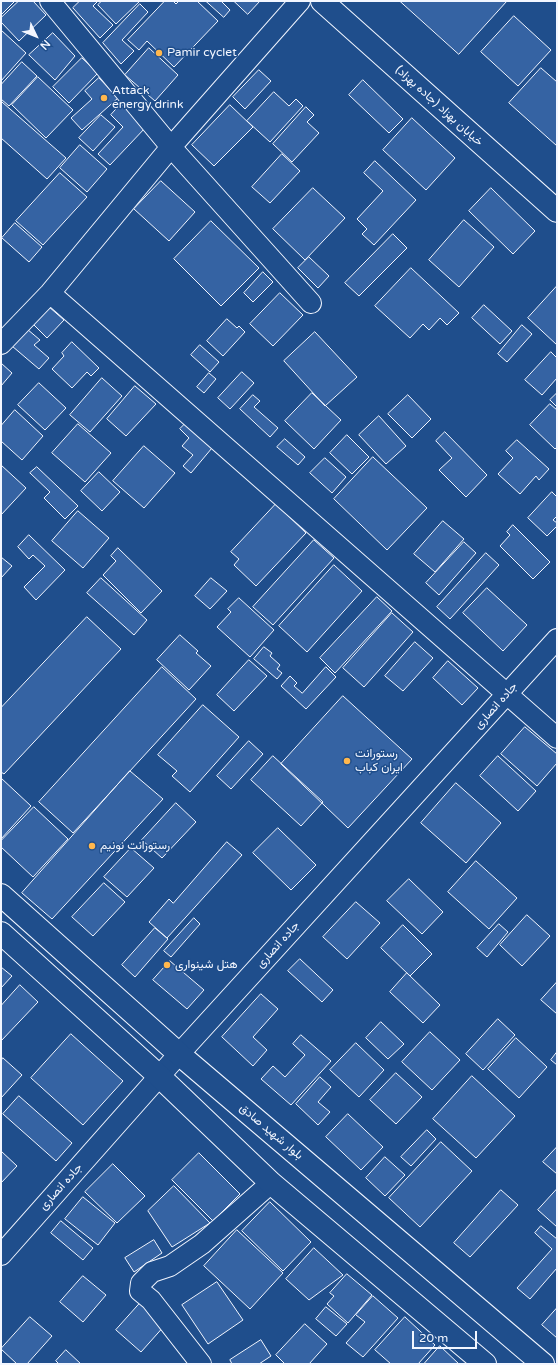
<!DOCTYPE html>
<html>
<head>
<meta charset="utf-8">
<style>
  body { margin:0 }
  #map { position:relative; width:558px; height:1365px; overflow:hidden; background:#1f4e8c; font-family:"Varela Round",sans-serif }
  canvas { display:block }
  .frame { position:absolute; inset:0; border:2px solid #f2f6ff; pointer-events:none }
  .north { position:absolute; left:16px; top:16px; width:40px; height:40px; -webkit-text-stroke:3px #1f4e8c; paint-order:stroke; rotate:133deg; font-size:11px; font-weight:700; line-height:16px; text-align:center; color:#f2f6ff }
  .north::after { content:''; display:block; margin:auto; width:14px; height:18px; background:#f2f6ff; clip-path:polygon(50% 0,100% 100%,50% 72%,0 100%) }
  .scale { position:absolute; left:412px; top:1331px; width:65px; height:18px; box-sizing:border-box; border:2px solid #f2f6ff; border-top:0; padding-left:5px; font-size:12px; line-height:14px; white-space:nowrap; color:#f2f6ff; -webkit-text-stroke:3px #1f4e8c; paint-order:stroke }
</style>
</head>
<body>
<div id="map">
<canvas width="558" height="1365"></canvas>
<div class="frame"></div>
<div class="north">N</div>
<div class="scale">20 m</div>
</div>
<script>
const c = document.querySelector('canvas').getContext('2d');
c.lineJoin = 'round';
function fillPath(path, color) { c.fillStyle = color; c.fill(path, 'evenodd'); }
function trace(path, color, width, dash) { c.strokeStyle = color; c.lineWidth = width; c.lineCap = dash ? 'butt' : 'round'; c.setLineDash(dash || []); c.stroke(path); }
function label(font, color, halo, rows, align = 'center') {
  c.font = font + ' "Varela Round",Vazirmatn,sans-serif'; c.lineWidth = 3; c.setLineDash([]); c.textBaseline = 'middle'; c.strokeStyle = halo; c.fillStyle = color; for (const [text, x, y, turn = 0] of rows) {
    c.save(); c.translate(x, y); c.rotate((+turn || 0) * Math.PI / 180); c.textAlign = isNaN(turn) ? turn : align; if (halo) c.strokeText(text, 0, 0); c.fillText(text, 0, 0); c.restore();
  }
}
const building = new Path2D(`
  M1 1H15L1 15Z
  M19 1H33L46 15 19 41 1 22V18Z
  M80 1H98L93 6 113 25 100 38 73 8Z
  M102 1H140L116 24 98 5Z
  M165 1H173L176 4 179 1H197L218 21 174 67 147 41 139 50 128 40Z
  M206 1H221L230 10 224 17Z
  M234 1H260L248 14Z
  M400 1H507L459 54Z
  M140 4 148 12 122 40 134 51 121 64 103 43Z
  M514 16 551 50 518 86 481 52Z
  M1 30 26 53 1 81Z
  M53 33 75 56 55 80 29 55Z
  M149 48 178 75 155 101 125 75Z
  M82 58 98 73 69 103 53 87Z
  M22 62 37 76 9 106 1 99V85Z
  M541 68 557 82V146L509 103Z
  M259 70 271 81 245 109 233 97Z
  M38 77 73 110 46 138 12 105Z
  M99 78 118 98 82 130 71 118 92 99 85 91Z
  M363 80 403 119 389 133 349 95Z
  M274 92 289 106 296 99 303 106 270 142 247 121Z
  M2 102 66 158 47 179 1 138V103Z
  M121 104 146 127 110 165 98 154 123 127 111 115Z
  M230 105 253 127 214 166 192 145Z
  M306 107 314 115 307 122 319 133 292 162 273 144Z
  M101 115 115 127 93 151 79 138Z
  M412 118 455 158 426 190 383 150Z
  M80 145 107 169 87 192 60 168Z
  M282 154 300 171 270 203 252 187Z
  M375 161 416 200 374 245 362 234 367 229 357 219 383 191 364 173Z
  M60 173 87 197 43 245 16 221Z
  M161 181 195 212 169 241 134 209Z
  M313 188 345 218 305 260 273 229Z
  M491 188 535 231 513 254 469 211Z
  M464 220 494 247 459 287 429 260Z
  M211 221 259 268 221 306 174 259Z
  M15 223 42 247 29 262 2 238Z
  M393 234 407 248 359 296 345 283Z
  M309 257 329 276 318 288 298 268Z
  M411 268 459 313 447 325 440 318 429 330 423 324 410 338 375 306Z
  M263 272 273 282 253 302 244 293Z
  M557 286V345L528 318Z
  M280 293 303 315 273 346 250 324Z
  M484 305 512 331 500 344 472 318Z
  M48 306 64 320 47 338 32 323Z
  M227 319 237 328 239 326 245 332 223 356 207 341Z
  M522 325 532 334 507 362 498 354Z
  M27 329 40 340 34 345 49 358 39 369 12 346Z
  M315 332 357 377 325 406 284 361Z
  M72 342 99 368 91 376 87 372 72 388 52 369 64 356 62 353Z
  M200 345 219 362 210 372 191 355Z
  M551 352 557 358V378L542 395 525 380Z
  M1 363 12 373 1 386Z
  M242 372 254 383 230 409 218 398Z
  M209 373 216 379 204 393 197 387Z
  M102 378 122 396 90 432 70 415Z
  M39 383 66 408 45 430 18 405Z
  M135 386 156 404 126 436 107 419Z
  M312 393 341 420 314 449 285 421Z
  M557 393V407L550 400Z
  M253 395 260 401 254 407 278 428 270 437 240 409Z
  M408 395 431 419 412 438 388 414Z
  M550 404 557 410V447L555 449 530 425Z
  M15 410 43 436 22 460 1 441V426Z
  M379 416 406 446 386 464 359 435Z
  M78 424 111 453 85 482 52 453Z
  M185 424 212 448 191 473 183 466 193 455 182 446 189 438 180 429Z
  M445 432 487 475 466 497 439 470 452 458 436 441Z
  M347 435 369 457 352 474 330 453Z
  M285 439 305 457 298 465 277 447Z
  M517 440 549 469 539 480 536 476 520 494 498 474 513 458 506 451Z
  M144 446 175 473 144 508 113 481Z
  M373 457 427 508 387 550 334 499Z
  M325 458 346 477 332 493 310 473Z
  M1 465 26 488 1 515Z
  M37 467 78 506 65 519 44 498 50 492 30 473Z
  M99 472 120 492 102 511 81 491Z
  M552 492 557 497V516L553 520 557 523V526L547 536 528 518Z
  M276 504 306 533 256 586 234 565 239 559 231 552Z
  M78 511 109 538 83 568 52 541Z
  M443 521 464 539 435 572 414 554Z
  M513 525 550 562 533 579 500 546 510 535 507 532Z
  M29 535 65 570 36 600 24 587 45 566 33 555 29 559 18 547Z
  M314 540 334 558 273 625 253 607Z
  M464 542 476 553 439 595 426 583Z
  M118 548 162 591 141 613 103 575 116 561 111 556Z
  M486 553 499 565 450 619 437 607Z
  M1 557 12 566 1 578Z
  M334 565 362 591 307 652 279 626Z
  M101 578 147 620 134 635 87 593Z
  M211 578 227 591 210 609 195 596Z
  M487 588 527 625 503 651 463 613Z
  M377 597 392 611 335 673 320 658Z
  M239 598 274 630 250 657 217 627 231 612 228 609Z
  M392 613 413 632 364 687 343 668Z
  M87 617 121 649 4 774 1 772V708Z
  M180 635 198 651 196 653 211 666 189 690 157 660Z
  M415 642 433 658 403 691 385 676Z
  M264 647 272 653 270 656 280 665 277 669 282 673 277 679 254 659Z
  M249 660 267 676 234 711 217 695Z
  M448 661 478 688 462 705 433 678Z
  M162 667 196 699 73 833 39 802Z
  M326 667 336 677 306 709 281 686 290 676 297 683 294 686 302 693Z
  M343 696 412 759 348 828 281 764Z
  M203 705 239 737 190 792 172 776 177 771 158 755Z
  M525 727 557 754V763L537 786 501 754Z
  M249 741 263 754 231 789 217 776Z
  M273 756 323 802 301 826 251 780Z
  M498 756 536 791 518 811 480 776Z
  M130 771 163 799 52 919 22 893Z
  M1 778 31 806 1 839Z
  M456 783 501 823 466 863 421 823Z
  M176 803 196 822 162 858 142 840Z
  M34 807 68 839 33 877 1 847V841Z
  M278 828 316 865 291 890 253 853Z
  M227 842 242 855 167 938 149 922 169 899 173 903Z
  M131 848 154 868 127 897 104 877Z
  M476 861 517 898 489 929 448 892Z
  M409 879 443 912 422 934 387 901Z
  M104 883 125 902 93 936 72 917Z
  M356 902 380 923 347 959 323 937Z
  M527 915 550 936 522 966 500 945Z
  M194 918 200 924 171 957 164 951Z
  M499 924 508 932 487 957 477 948Z
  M403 925 432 954 410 976 381 948Z
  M155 928 168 939 135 977 122 965Z
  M300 959 333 990 322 1002 288 971Z
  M170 961 204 990 187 1009 153 980Z
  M1 967 12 976 1 988Z
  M407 973 440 1005 423 1023 390 992Z
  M557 982V1014L541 1000Z
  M20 985 38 1002 1 1041V1006Z
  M261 994 278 1009 253 1037 267 1050 253 1066 222 1037Z
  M498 1019 515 1035 483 1070 466 1054Z
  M381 1022 404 1044 388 1059 366 1038Z
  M430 1032 460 1060 432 1090 402 1062Z
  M71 1034 123 1081 83 1125 31 1078Z
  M301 1035 331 1061 291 1105 261 1079 273 1066 285 1077 305 1055 293 1044Z
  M516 1038 547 1067 519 1098 488 1069Z
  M356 1043 384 1070 359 1097 330 1070Z
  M557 1052V1065L551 1060Z
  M3 1058 22 1075 1 1098V1061Z
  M396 1073 422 1097 396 1124 370 1100Z
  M472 1076 515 1116 476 1158 433 1119Z
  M320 1077 331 1087 318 1102 330 1112 318 1125 296 1104Z
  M19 1096 72 1143 56 1161 3 1114Z
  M348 1114 383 1147 361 1170 326 1137Z
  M427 1130 436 1139 411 1166 401 1157Z
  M441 1142 472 1171 420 1227 389 1198Z
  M557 1147V1174L543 1162Z
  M1 1151 17 1166 1 1183Z
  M199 1153 240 1194 213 1221 172 1180Z
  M385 1157 405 1175 385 1196 366 1178Z
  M113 1164 145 1196 117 1223 85 1192Z
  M174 1186 210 1223 172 1247 148 1211Z
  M557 1189V1227L538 1210Z
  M501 1190 518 1205 470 1257 454 1243Z
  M83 1197 115 1223 98 1245 65 1219Z
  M270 1202 311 1242 283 1271 242 1231Z
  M61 1221 93 1248 83 1260 51 1233Z
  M541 1226 557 1239V1268L530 1299 517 1288 552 1249 535 1233Z
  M237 1230 283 1273 250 1309 204 1266Z
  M154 1240 162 1253 134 1272 125 1258Z
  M314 1248 343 1275 309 1300 286 1279Z
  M347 1274 372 1295 348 1323 327 1304 334 1296 330 1293Z
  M83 1276 106 1295 83 1322 60 1302Z
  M217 1282 243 1320 208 1344 182 1305Z
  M373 1296 398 1318 363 1357 346 1343 365 1322 356 1315Z
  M142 1301 166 1324 141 1352 116 1330Z
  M326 1307 347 1324 336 1336 316 1319Z
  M557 1308V1338L542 1325Z
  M30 1317 52 1336 27 1364H17L1 1349Z
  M405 1317 435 1345 418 1364H391L375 1350Z
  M305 1324 327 1344 309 1364H285L276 1355Z
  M261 1340 271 1356 259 1364H232L230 1360Z
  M440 1346 459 1364H424Z
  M66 1350 81 1364H59L56 1361Z`);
fillPath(building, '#3563a3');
trace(building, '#f2f6ff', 1);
const minor = new Path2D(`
  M50 1 171 147 311 303
  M50 293 557 738
  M1 344 50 293 171 147 300 1
  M1 1255 179 1054 557 639
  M201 1364 151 1300 140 1291 141 1283 152 1272 170 1266 202 1244 271 1183`);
const tertiary = new Path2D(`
  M322 1 557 211`);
const secondary = new Path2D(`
  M1 895 179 1054 543 1364
  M1 933 159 1076 271 1183 485 1364`);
trace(minor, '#f2f6ff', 22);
trace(tertiary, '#f2f6ff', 24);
trace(secondary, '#f2f6ff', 24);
trace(minor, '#1f4e8c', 20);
trace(tertiary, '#1f4e8c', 22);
trace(secondary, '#1f4e8c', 22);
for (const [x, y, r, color] of [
  [159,53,4,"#ffb74d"],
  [104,98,4,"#ffb74d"],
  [347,761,4,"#ffb74d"],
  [92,846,4,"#ffb74d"],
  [167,965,4,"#ffb74d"]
]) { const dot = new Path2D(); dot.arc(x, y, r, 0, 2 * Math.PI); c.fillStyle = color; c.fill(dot); trace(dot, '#1f4e8c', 1.5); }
label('12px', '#f2f6ff', '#1f4e8c', [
  ["Pamir cyclet",167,53],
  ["Attack",112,91],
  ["energy drink",112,105],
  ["رستورانت",355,754],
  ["ایران کباب",355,768],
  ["رستورانت نونیم",100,846],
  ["هتل شینواری",175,965]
], 'left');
label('12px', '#f2f6ff', '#1f4e8c', [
  ["خیابان بهزاد (جاده بهزاد)",439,106,42],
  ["جاده انصاری",496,706,-48],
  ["جاده انصاری",278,945,-48],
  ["بلوار شهید صادق",271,1132,40],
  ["جاده انصاری",61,1187,-48]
]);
</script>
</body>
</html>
